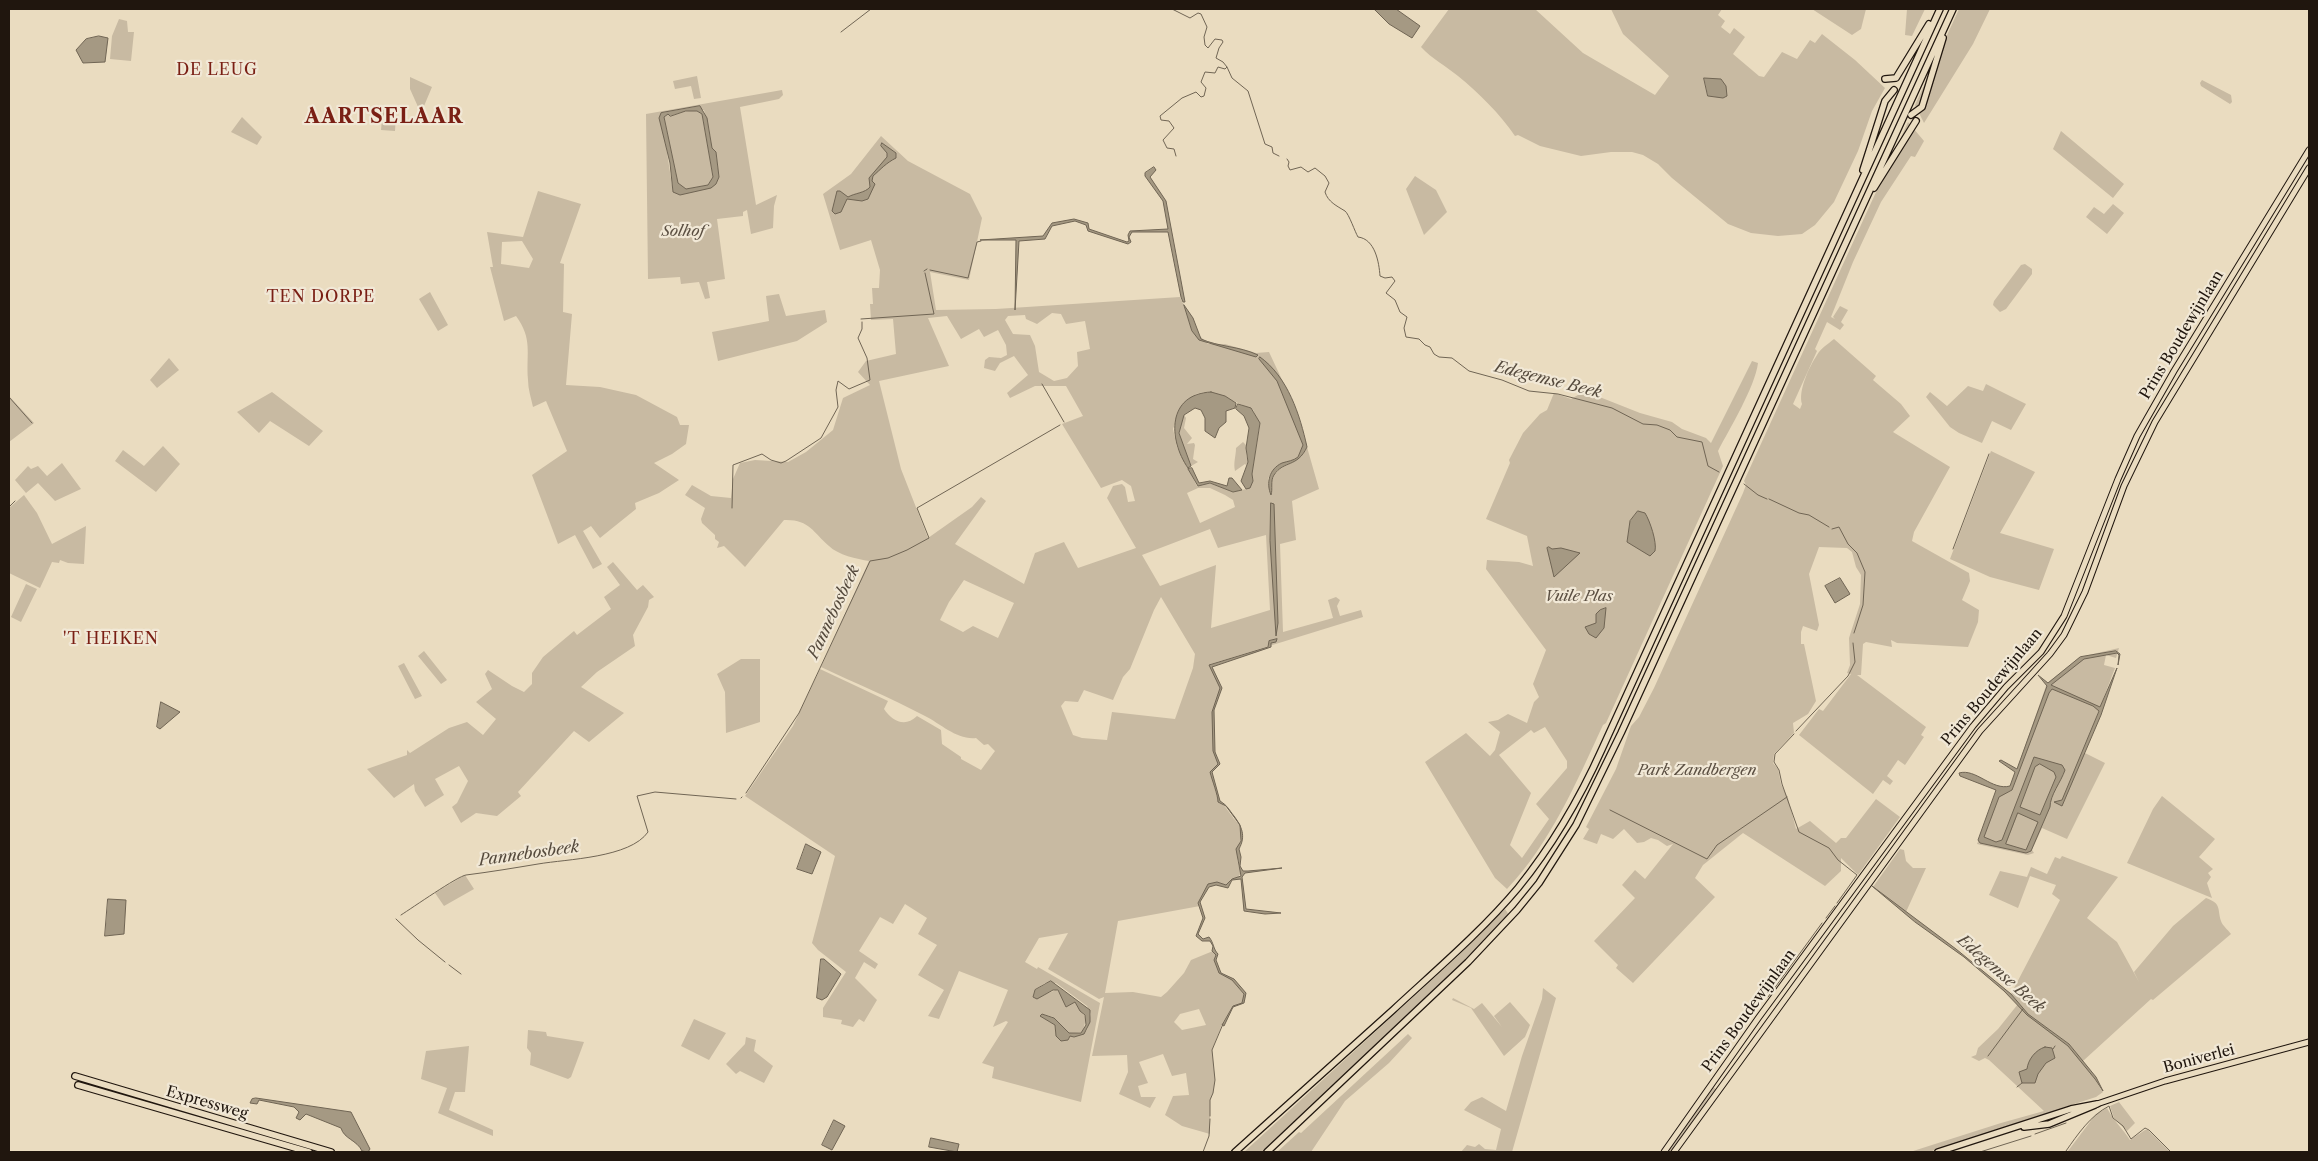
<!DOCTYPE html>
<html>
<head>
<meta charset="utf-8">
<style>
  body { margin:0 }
  #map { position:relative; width:2318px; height:1161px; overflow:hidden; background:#eadcc0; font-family:"Libre Caslon Text",serif }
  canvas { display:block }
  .frame { position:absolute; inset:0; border:10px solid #20160e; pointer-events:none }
</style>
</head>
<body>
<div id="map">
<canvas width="2318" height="1161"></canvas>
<div class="frame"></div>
</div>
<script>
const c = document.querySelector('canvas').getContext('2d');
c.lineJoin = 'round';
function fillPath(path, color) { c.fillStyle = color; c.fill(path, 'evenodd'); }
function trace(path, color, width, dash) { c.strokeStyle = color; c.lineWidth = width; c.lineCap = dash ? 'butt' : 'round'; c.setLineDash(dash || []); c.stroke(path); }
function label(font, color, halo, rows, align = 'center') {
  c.font = font + ' "Libre Caslon Text",serif'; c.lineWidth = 4.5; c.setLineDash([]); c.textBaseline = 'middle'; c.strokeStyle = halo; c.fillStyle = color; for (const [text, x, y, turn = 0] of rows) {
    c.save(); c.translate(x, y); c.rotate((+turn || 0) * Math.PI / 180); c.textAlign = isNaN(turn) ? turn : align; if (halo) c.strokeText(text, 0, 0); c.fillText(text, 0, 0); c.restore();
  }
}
fillPath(new Path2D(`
  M1449 9H1535L1583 53 1655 95 1669 76 1623 34 1611 9H1722L1718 15 1725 21 1721 27 1730 34 1734 28 1745 37 1733 54 1759 76 1764 77 1782 52 1797 59 1810 40 1815 43 1822 34 1855 60 1885 88 1872 111 1858 151 1834 202 1815 225 1802 234 1778 236 1751 233 1728 224 1672 178 1658 164 1643 155 1632 152H1611L1581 156 1540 146 1518 135 1515 136C1500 114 1479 93 1458 76 1446 66 1432 59 1421 47Z
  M1812 9H1866L1861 29 1852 35Z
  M1907 9H1925L1912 36 1905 35Z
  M1959 9H1990L1973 44 1924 123 1915 105Z
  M119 19 127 21 128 32H134L131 61 110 59 112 36Z
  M697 76 701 98 694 99 691 86 675 89 673 81Z
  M410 77 432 87 424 106 419 109 410 89Z
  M2202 80 2231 95 2232 102 2230 104 2201 86 2200 83Z
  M782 90 783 95 779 99 740 107 756 205 777 195 774 206 773 228 751 234 747 210 743 212V216L717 219 725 279 707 282 710 298 705 299 699 282 681 284 680 277 648 279 646 114ZM704 110 709 128 712 148 716 152 719 177 716 184 673 192 661 113Z
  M383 109 392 111 396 114 395 131 381 130Z
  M686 111H697L702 114 713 177 708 185 686 189 678 184 664 117 668 114 670 116Z
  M242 117 262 137 257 145 231 132Z
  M1908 122 1924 141 1915 157 1911 156 1881 202 1853 262 1831 317 1835 319 1833 317 1840 306 1848 310 1841 322 1844 325 1840 330 1827 322 1815 349 1817 351 1793 404 1800 409 1802 404C1798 391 1809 367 1817 355 1821 348 1828 344 1834 339L1876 376 1873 380 1901 404 1910 416 1893 432 1950 467 1914 532 1912 541 1969 573 1970 581 1962 600 1979 610 1978 622 1968 647 1897 643 1891 640 1892 647 1866 642 1863 644 1861 675H1857L1926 727 1921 735 1924 737 1905 765 1898 760 1887 776 1893 781 1890 785 1883 780 1873 794 1799 735 1819 709 1823 711 1851 674 1847 673 1850 665 1849 638 1860 604 1861 575 1856 567 1852 552 1847 548 1819 547 1809 574 1819 625 1817 631 1803 626 1801 632V644H1804L1816 701 1808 714 1793 723 1794 733 1774 754 1773 763 1778 769 1781 784 1788 798 1796 829 1810 821 1836 843 1841 838H1846L1876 799 1900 817 1858 875 1841 858V871L1825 886 1743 833 1703 865 1695 878 1715 897 1633 983 1616 968 1618 965 1594 941 1635 898 1622 885 1635 870 1645 879 1673 844 1667 846 1658 840 1651 838 1644 842 1637 843 1624 829 1613 839 1601 834 1597 844 1583 839 1589 829 1586 827 1616 769 1631 726 1639 717 1654 688 1743 493 1746 485 1744 481Z
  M2061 131 2124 184 2113 198 2053 149Z
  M881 136 908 161 970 194 982 218 969 280 930 272 936 310 996 309 1180 297 1199 335 1208 344H1225L1256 353 1269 352 1284 384 1307 445C1300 448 1301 456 1294 460 1282 467 1276 462 1268 479L1271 495C1273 489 1270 481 1274 476 1283 462 1299 464 1307 447L1319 489 1292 501 1296 540 1280 544 1283 632 1333 618 1328 600 1336 597 1340 600 1337 606 1340 616 1361 610 1363 617 1211 664 1221 688C1211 708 1210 742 1219 763L1211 771 1219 802C1226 806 1227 810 1232 816 1234 820 1238 822 1240 826 1245 838 1231 858 1242 872L1237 878 1231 879 1227 886 1217 883 1208 886 1201 899 1200 906 1118 921 1105 993 1133 992 1161 997 1167 992 1184 973 1191 960 1213 951 1217 954 1215 959 1220 973 1231 978 1245 996 1242 1004 1234 1006 1223 1022 1212 1050 1215 1080 1213 1093 1210 1100V1134L1182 1126 1165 1115 1173 1096 1189 1095 1186 1073 1172 1076 1163 1054 1139 1062 1148 1083 1138 1086 1141 1097H1156L1150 1108 1119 1094 1128 1072 1127 1055 1092 1056 1104 997 1099 999 1048 969 1068 933 1039 938 1025 962 1037 969 1038 967 1100 1003 1081 1102 992 1078 994 1067 982 1063 1008 1022 1006 1021 993 1027 1008 990 959 971 939 1019 928 1016 944 990 918 975 937 945 918 934 927 918 905 904 893 924 880 917 859 951 878 964 875 969 864 962 855 978 877 1000 864 1022 859 1019 853 1027 841 1024 842 1020 823 1017V1008L846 972 818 950 812 943 835 856 745 796 793 726 820 669 888 701 884 709C892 721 905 728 917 716L941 730 942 744 961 757V759L981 770 995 751 988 744 984 745 976 738C957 740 941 724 925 716 891 698 855 683 821 667L869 561C857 559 838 555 829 546 813 532 809 519 784 520L745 567 724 546 717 548 719 542 715 539V535L702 523 701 519 705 508 685 495 692 485 711 496 731 498 733 479 740 463 755 460 788 462 806 452 833 430 843 398 870 385 858 372 866 361 896 354 893 319 871 320 870 304H873L872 288H879L880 270 871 240 840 250 823 194 851 174ZM1052 313 1061 314 1066 324 1085 321 1090 349 1077 352 1078 366 1067 378 1054 381 1039 372 1035 346 1030 335 1013 334 1005 320 1008 316 1025 315 1026 319 1037 324ZM947 316 961 339 979 329 984 337 998 330 1006 345 1007 355 1001 358 989 357 985 360 984 368 995 371 1000 363 1014 356 1028 375 1007 393 1010 398 1035 386H1066L1083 416 1062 424 1101 488 1122 480 1131 486 1135 501 1128 502 1125 487 1122 484 1113 486 1107 498 1136 548 1078 568 1064 542 1035 553 1024 584 955 544 986 501 981 497 972 507 928 538 901 469 879 381 949 366 928 318ZM1204 392 1223 396 1253 410 1260 425 1252 474 1253 481 1246 489 1233 492 1210 483 1197 486 1177 447 1173 429 1180 410 1196 394ZM1198 488H1210L1225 495 1233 500 1235 507 1200 523 1187 493ZM1210 529 1218 548 1266 535 1270 610 1211 628 1216 565 1160 586 1142 555ZM964 580 1014 603 998 638 973 626 963 632 940 620 949 602ZM1161 597 1195 654 1193 668 1175 719 1112 712 1107 740 1082 738 1073 735 1061 706 1065 701 1078 702 1084 690 1113 700 1123 677 1130 669 1154 610ZM1045 983H1056L1087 1006 1091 1014 1087 1030 1074 1037 1070 1035 1068 1040 1056 1036 1055 1025 1044 1018 1042 1014 1053 1017 1069 1033 1083 1032 1086 1018 1075 1002 1066 1007 1061 993 1056 990 1038 997H1033L1035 990ZM1199 1009 1206 1025 1182 1030 1174 1022 1180 1014Z
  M1415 176 1436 190 1447 212 1424 235 1406 189Z
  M538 191 581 204 560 263 564 264 563 312 572 314 566 385 600 387 636 395 677 417 680 425H689L686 444 672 454 654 463 679 480 659 493 635 503 636 509 600 538 591 526 583 531 602 564 593 569 575 535 558 544 532 475 567 451 546 401 533 407C531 398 528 389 528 380 526 353 533 339 516 316L504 321 490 267H493L487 232 523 237ZM522 241 533 259 529 268 501 264 502 242Z
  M2113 204 2124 213 2107 234 2086 217 2094 207 2104 214Z
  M2025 264 2032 269V274L2006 309 2000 312 1993 305 1994 301 2021 265Z
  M430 292 448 325 438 331 419 299Z
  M779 294 786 316 825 310 827 322 797 341 718 361 712 332 769 321 766 296Z
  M169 358 179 370 157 388 150 380Z
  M1752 361 1758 363C1755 387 1730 428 1718 451L1723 466 1606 723 1603 725C1577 781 1550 844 1507 889L1495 878 1425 762 1466 733 1490 756 1495 750 1500 732 1488 722 1498 720 1508 714 1527 723 1534 702 1539 697 1533 684 1546 650 1486 569 1487 560 1519 562 1533 566 1527 536 1486 519 1510 463 1509 460 1523 433 1540 414 1547 410 1554 393 1571 399 1578 395 1592 394 1640 413 1672 422 1682 429 1706 438 1711 443ZM1545 727 1567 761V768L1536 804 1549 819 1522 858 1510 845 1531 793 1499 755 1531 730 1534 733Z
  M1986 384 2026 404 2011 430 1992 421 1982 443 1959 433 1950 427 1926 397 1930 392 1947 406 1968 386 1983 391Z
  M272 392 323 431 309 446 270 421 259 433 237 412Z
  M9 396 34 423 9 442Z
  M1184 415 1186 418 1184 428 1192 438 1187 444 1194 443 1195 445 1193 459 1198 462 1191 466C1184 450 1174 432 1184 415Z
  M1243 442 1246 445V454L1248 462 1246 465 1245 464 1235 471C1233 463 1236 456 1236 448Z
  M163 446 180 464 156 492 115 461 123 450 144 466Z
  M1991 451 2035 472 2000 533 2054 549 2039 590 1990 577 1950 559Z
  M62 463 81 489 55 501 38 483 26 493 15 480 28 466 31 469 38 466 47 476Z
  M24 495 37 513 52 544 86 526 84 564 68 563 60 560 59 563 52 562 40 588 9 573V508Z
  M613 562 637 590 643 585 654 597 649 600 648 607 633 635 635 646 597 672 581 687 624 713 589 742 574 731 518 792 521 796 497 816 476 813 461 823 452 807 457 803 468 781 459 766 435 779 444 795 425 807 415 791 414 784 394 798 367 769 407 755V750L410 753 449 728 467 722 483 735 496 719 476 702 492 689 485 674 488 670 512 686 524 692 532 684V673L543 657 574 631 577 635 611 609 604 597 620 585 607 567Z
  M26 584 37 589 21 622 11 617Z
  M2119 648 2116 658 2106 655 2104 665 2115 668 2083 752 2105 763 2067 839 2042 828 2032 850 2034 853 2028 855 1977 844 2000 790 2009 792 2047 683 2080 657Z
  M424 651 447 680 441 684 418 656Z
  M741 659H760V722L726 733 725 692 717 674Z
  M404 663 422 696 415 699 398 666Z
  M2162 796 2215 839 2199 857 2213 869 2208 873 2211 877 2207 883 2212 898 2127 863 2153 809Z
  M1900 849 1904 850 1906 861 1913 868H1926L1906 912 1873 887Z
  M2062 856 2118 877 2087 918 2117 942 2139 982 2134 972 2173 926 2206 898C2222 904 2217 908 2221 921 2222 925 2228 930 2231 934L2153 1000 2151 999 2083 1061 2069 1044 2028 1014 2011 994 2060 900 2052 894 2056 885 2030 876 2018 908 1989 895 2000 871 2027 877 2031 867 2047 874 2055 857 2060 859Z
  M465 875 474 889 444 906 435 893Z
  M1505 909 1509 915 1479 947 1262 1152H1244L1457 957Z
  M1543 988 1556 998 1512 1152H1461L1467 1145 1475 1147 1479 1144 1485 1149 1496 1150 1501 1129 1464 1110 1471 1102 1482 1097 1506 1111 1522 1056 1542 999Z
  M1453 998 1474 1009 1482 1003 1502 1027 1494 1016 1510 1002 1530 1025 1525 1037 1504 1056 1471 1008 1452 1000Z
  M2018 1004C2033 1020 2051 1031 2068 1046 2082 1057 2093 1077 2103 1092L2096 1097 2062 1108V1109L1929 1152H1910L2001 1123 2044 1111 1989 1060 1985 1058 1979 1061 1971 1057 1976 1055 1978 1048 1998 1029Z
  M694 1019 726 1033 709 1060 681 1046Z
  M528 1030 546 1032 547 1036 584 1042 571 1077 568 1079 530 1065 531 1053 527 1048Z
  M1408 1034 1412 1038 1389 1063 1345 1101 1311 1152H1277L1299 1132 1301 1133Z
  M746 1037 756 1040 754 1051 773 1066 764 1083 740 1071 736 1074 726 1064 745 1044Z
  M469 1046 465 1092H455L449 1110 493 1130V1136L438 1113 447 1088 421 1079 426 1051Z
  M1712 1086 1717 1090 1672 1152H1666Z
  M2119 1102 2135 1123 2127 1131 2114 1118 2110 1106Z
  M2107 1108C2113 1120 2123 1129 2130 1140L2145 1130H2148L2170 1152 2068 1151 2096 1114Z`), '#c8baa2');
const water = new Path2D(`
  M1376 9H1396L1420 26 1412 38 1389 24 1375 10Z
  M99 36 108 38 105 62 83 63 76 50 86 39Z
  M1704 78 1721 79 1726 86 1727 96 1723 98 1708 96Z
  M700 106 707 118 712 148 716 152 719 177 716 184 711 188 680 195 673 192 670 163 659 118 661 113ZM686 111H697L702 114 713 177 708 185 686 189 678 183 664 117 668 114 670 116Z
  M882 143 896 153V158C886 163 881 169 873 176L872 181 875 184 868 199 862 201 847 199 841 212 835 214 832 211 837 191H840L848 197C855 193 865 193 870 187L869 178 887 157V153L881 146Z
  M1154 167 1156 170 1150 177 1166 201 1185 302H1183L1181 297 1168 232H1132L1129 237 1131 242 1128 244 1088 231 1086 225 1075 221 1052 226 1045 239 1019 241 1015 310 1016 240H980L1043 236 1052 223 1074 219 1088 223 1089 229 1127 242 1129 241 1128 235 1130 231 1168 229 1163 201 1145 176V173Z
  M1184 305 1193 318 1201 339C1219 347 1239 346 1258 355L1256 357 1199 340 1192 331Z
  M1260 357C1288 377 1300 415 1307 447 1297 468 1284 460 1274 475 1270 481 1273 489 1271 495 1266 483 1269 469 1282 463 1288 461 1293 461 1298 457L1303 445 1277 381 1259 359Z
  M1211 392 1225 396 1236 403 1235 408 1226 411V422L1219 428 1215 438 1205 431V418L1201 410 1195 408 1184 415 1179 433 1191 466 1188 468C1168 439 1167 394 1211 392Z
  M1238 404 1251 408 1260 423 1252 474 1253 481 1250 488 1246 489 1241 481 1248 462 1246 448 1249 428 1244 416 1236 409Z
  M1192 468 1199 483 1210 481 1227 486 1229 478H1232L1242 490 1233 492 1210 483 1198 486 1188 469Z
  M1271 503 1274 504 1278 623 1276 636 1270 541Z
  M1638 511 1645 513C1650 521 1657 542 1655 551L1650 556 1627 542 1630 521Z
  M1549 547 1552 549 1561 548 1580 553 1554 577 1547 548Z
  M1840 578 1850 594 1835 603 1825 586Z
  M1606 608 1604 628 1596 638 1589 634 1585 627 1596 623V614L1600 610Z
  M1277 639 1276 642 1271 643V647L1212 667 1222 688 1214 710 1215 752 1220 764 1212 772 1220 801C1228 806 1229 810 1234 816 1242 827 1246 836 1239 849L1241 857 1240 866 1243 871H1248L1282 868 1245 873 1242 877 1246 909 1281 913 1265 914 1244 911 1241 879 1232 880 1228 888 1216 885 1209 887 1200 902 1205 918 1198 934 1203 939 1209 937C1214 943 1213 949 1218 954L1216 960 1221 973 1234 979 1246 993 1244 1003 1233 1007 1224 1026 1222 1025 1233 1006 1242 1003 1244 994 1232 980 1219 973 1214 960 1216 955 1212 951 1213 946 1210 941H1202L1196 936 1203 918 1198 903 1208 884 1217 882 1226 885 1232 879 1241 876 1236 849 1241 841 1240 825 1226 806 1218 802C1218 795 1212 780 1210 772L1218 764 1213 751 1212 712 1220 688 1209 665 1268 647 1269 641Z
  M2116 651 2120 654 2118 665 2119 655 2117 653 2084 659 2051 685 2100 707 2117 668 2101 715 2062 806 2054 802 2062 800 2099 711 2093 706 2052 689 2049 693 2012 790 1999 797 1984 837 1996 842 2002 840 2034 757 2062 765 2065 770C2061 782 2050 795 2050 807L2031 851 2026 853 1980 843 1978 840 1996 790 1960 776 1959 773C1976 768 1992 791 2010 786L2015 772 1999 761 2001 760 2017 769 2047 686 2038 675 2048 683 2080 657ZM2040 764 2054 772 2056 777 2040 815 2020 807 2035 767ZM2018 813 2038 822 2026 850 2006 844Z
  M161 702 180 712 160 729 157 727Z
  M806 844 821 852 812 874 797 869Z
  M1872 886 1956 949 2011 994 2028 1014 2069 1044 2096 1077 2103 1091 2095 1079 2068 1046 2027 1015 2004 991 1964 957 1915 922Z
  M108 899 126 900 124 934 105 936Z
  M821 959H824L841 974 827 997 822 1000 817 998Z
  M1051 981 1090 1010V1022L1084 1034 1074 1037 1070 1036 1068 1040 1061 1041 1056 1036 1055 1025 1040 1016 1042 1014 1054 1018 1069 1033H1081L1086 1025 1085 1015 1080 1011 1075 1002 1066 1007 1058 990H1053L1037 999 1033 997 1035 990Z
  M2045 1047 2052 1048 2055 1058 2046 1063 2038 1074 2035 1083H2022L2019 1072 2027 1069C2028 1060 2035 1050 2045 1047Z
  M256 1098 351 1112 370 1149 368 1152 362 1151C357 1140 344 1139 341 1128L306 1114 300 1120 296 1118 299 1112 294 1107 259 1100 257 1104 250 1103 252 1099Z
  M834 1120 845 1126 832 1150 822 1145Z
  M931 1138 959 1144 957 1152 929 1147Z`);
fillPath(water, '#a59983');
trace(water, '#706554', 1);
trace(new Path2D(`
  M1172 9 1190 18 1198 13 1201 14 1207 27 1204 37 1205 45 1208 48 1215 39 1222 40 1223 42 1219 48 1216 58 1223 62 1227 67 1225 69 1218 67 1215 73 1205 72 1201 82 1206 88 1204 96 1201 97 1196 92 1182 98 1160 116 1161 120 1169 121 1174 128 1163 140 1167 148 1174 149 1176 156
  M841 32 871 9
  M1227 67 1232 78 1248 91 1265 144 1272 147 1273 153 1279 156
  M1287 159 1289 162 1288 166 1290 170 1301 167 1308 172 1315 168 1325 176 1329 183 1325 192C1328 202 1337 206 1345 211 1349 214 1355 232 1358 237 1375 239 1379 262 1380 276L1385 278 1392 277 1395 281 1386 293 1395 300 1400 312 1407 317 1404 328 1406 337 1419 339 1425 345 1430 347 1434 354 1439 357 1452 358 1469 371 1502 380 1529 391 1558 394 1612 408 1643 424 1657 425 1670 430 1677 437 1702 442 1708 466 1719 472
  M930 270 968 278 977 242 981 241
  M924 271 927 269
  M861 319 934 314 925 273
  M1042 384 1064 422
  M9 397 32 423
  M1744 484 1758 495 1767 499
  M1769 499 1799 513 1809 515 1829 527
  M9 507 15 501
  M732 508 733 465 762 454 771 460 781 463 786 461 821 438 838 407 836 390 838 381 849 389 870 380 867 358 858 338 862 329V322
  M1832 529 1839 527 1848 544 1857 553 1865 572 1863 605 1854 633
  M1953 549 1989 454
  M1796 731 1848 676 1855 662 1853 643
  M1794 734 1775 754 1774 762 1779 770 1782 784 1799 832 1829 848 1838 860 1857 875 1837 903
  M746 793 799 713 870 561 888 558 907 550 929 538 917 508 1060 425
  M741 798 742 797
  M1610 810 1707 859 1717 845 1787 797
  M401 915C412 908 458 876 466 875 490 872 514 868 538 864 567 859 630 858 648 832L637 796 655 792 736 799
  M1826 918 1835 906
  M396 919 418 940 445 962
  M449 965 461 974
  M1768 997 1822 923
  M2053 1049 2055 1046
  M1988 1056 2023 1009
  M2017 1087 2022 1083
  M1210 1116V1100L1213 1093 1215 1080 1212 1050 1223 1024
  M2035 1134 2066 1123
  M2066 1151C2078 1134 2090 1116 2109 1106L2113 1118 2123 1126 2131 1139 2145 1128 2149 1130 2171 1152
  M1203 1152 1209 1136 1210 1119
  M1980 1152 2031 1136`), '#706554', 1);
const major = new Path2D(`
  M2097 1104 2165 1081 2309 1042
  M1664 1152 1759 1017 1973 726 2006 687 2041 652 2064 616 2118 479 2137 436 2174 371 2309 150
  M1674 1152 1980 731 2050 654 2064 635 2085 592 2124 486 2155 422 2309 168`);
const highway = new Path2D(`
  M1885 79 1896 78 1929 24
  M1911 115 1922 107 1943 38
  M1863 170 1885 101 1894 90
  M1874 188 1916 121
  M75 1076 331 1152
  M78 1085 309 1152
  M2024 1127 2049 1124 2095 1105
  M1235 1152C1288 1105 1340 1057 1393 1010 1435 971 1481 932 1518 888 1552 846 1580 798 1602 749L1940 9
  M1267 1152 1468 962 1517 910 1539 883 1576 825 1621 733 1953 9
  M1938 1152 2071 1109 2097 1104`);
trace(major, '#20160e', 7);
trace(highway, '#20160e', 8);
trace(major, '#eadcc0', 5);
trace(highway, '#eadcc0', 5.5);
label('italic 15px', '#5b4f42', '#f1e8d6', [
  ["Solhof",683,232],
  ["Vuile Plas",1579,597],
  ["Park Zandbergen",1697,771]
]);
label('15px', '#20160e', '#f1e8d6', [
  ["Prins Boudewijnlaan",2182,335,-59],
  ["Prins Boudewijnlaan",1992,687,-50],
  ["Prins Boudewijnlaan",1749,1011,-54],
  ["Boniverlei",2199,1059,-15],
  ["Expressweg",207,1103,16]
]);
c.letterSpacing = '1px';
label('16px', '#7a1f14', '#f1e8d6', [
  ["DE LEUG",217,70],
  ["TEN DORPE",321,297],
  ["'T HEIKEN",111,639]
]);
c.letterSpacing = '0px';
label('italic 16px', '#554a3d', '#f1e8d6', [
  ["Edegemse Beek",1548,380,14],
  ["Pannebosbeek",834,612,-65],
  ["Pannebosbeek",529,854,-8],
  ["Edegemse Beek",2001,974,41]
]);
c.letterSpacing = '1px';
label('bold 20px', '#7a1f14', '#f1e8d6', [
  ["AARTSELAAR",384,117]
]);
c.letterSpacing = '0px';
</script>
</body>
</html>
